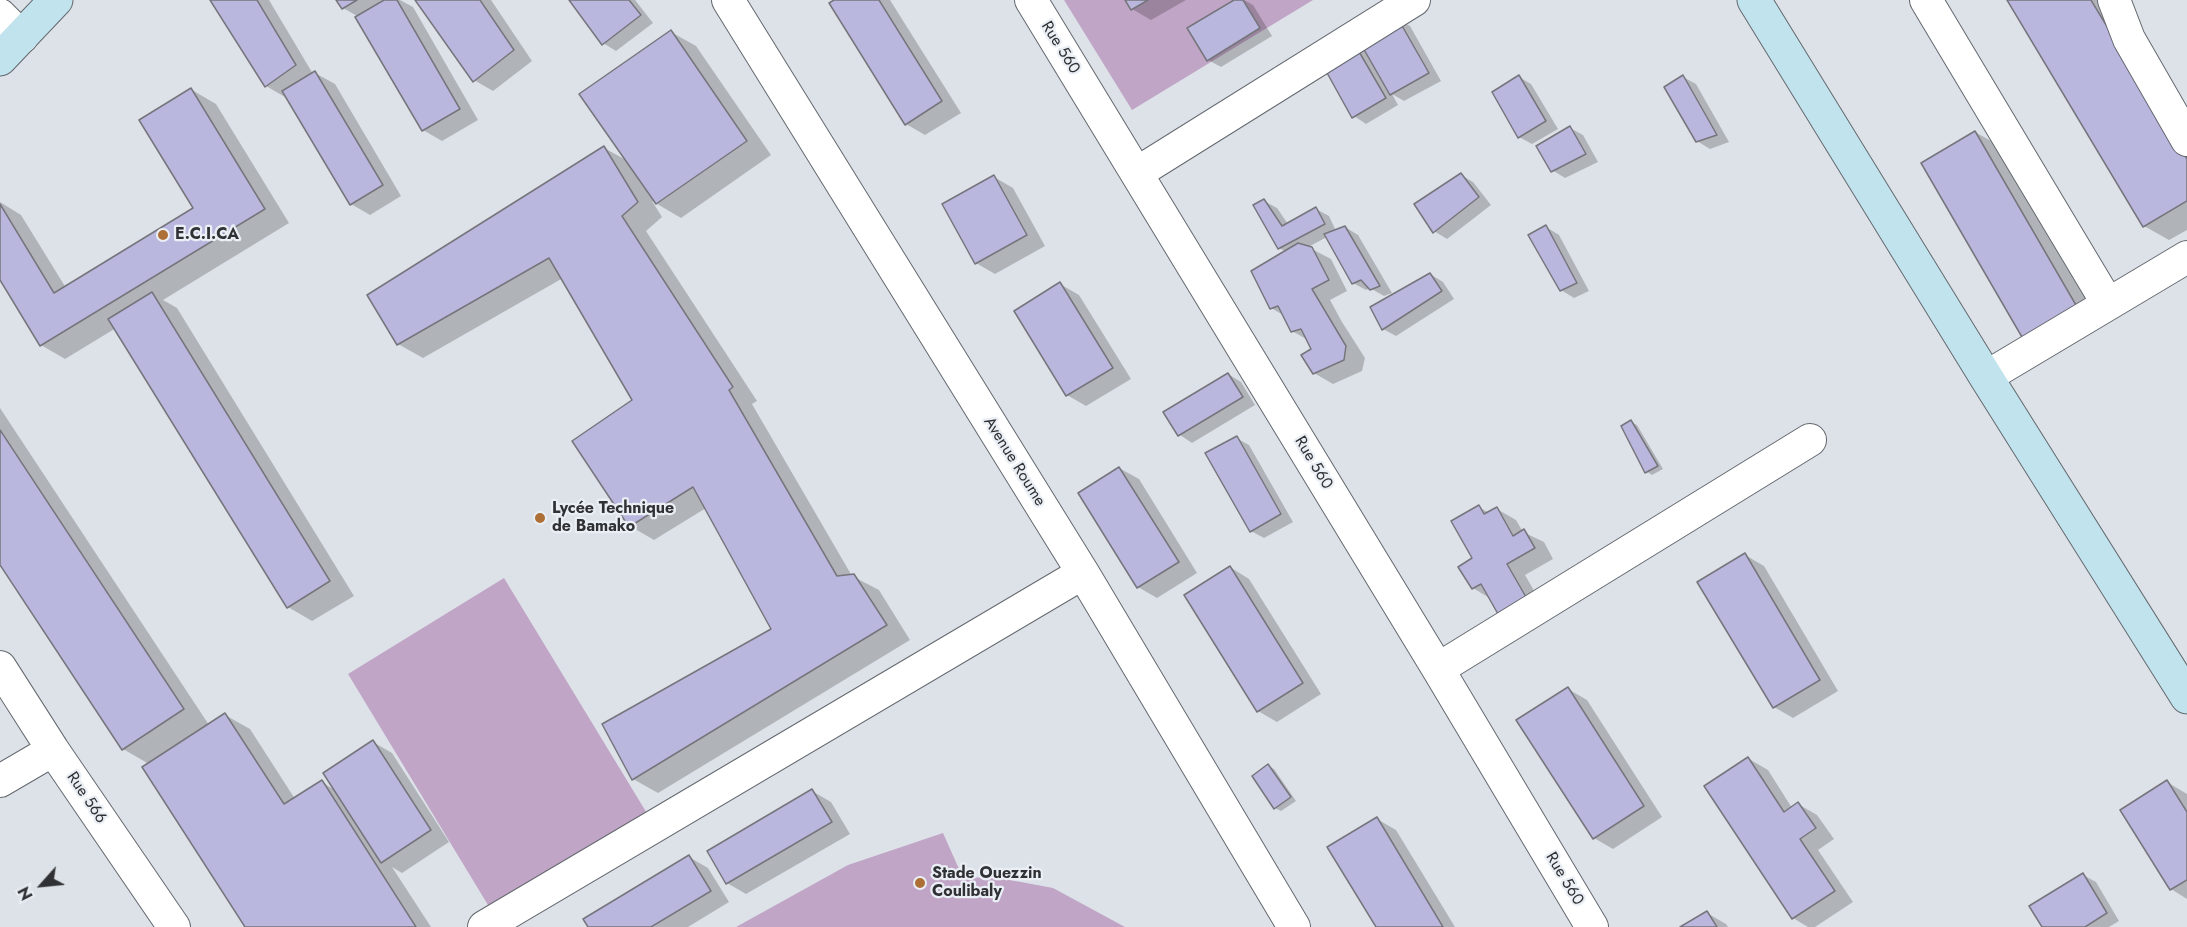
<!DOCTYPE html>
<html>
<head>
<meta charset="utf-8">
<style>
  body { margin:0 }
  #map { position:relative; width:2187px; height:927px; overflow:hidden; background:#dce2e8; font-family:Jost,sans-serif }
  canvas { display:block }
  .north { position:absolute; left:12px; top:855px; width:60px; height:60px; -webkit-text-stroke:4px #eaeff5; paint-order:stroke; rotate:243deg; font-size:16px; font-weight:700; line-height:24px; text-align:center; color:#303134 }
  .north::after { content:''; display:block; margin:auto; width:21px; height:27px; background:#303134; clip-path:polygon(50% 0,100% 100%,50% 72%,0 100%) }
</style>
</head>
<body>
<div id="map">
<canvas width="2187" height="927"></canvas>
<div class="north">N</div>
</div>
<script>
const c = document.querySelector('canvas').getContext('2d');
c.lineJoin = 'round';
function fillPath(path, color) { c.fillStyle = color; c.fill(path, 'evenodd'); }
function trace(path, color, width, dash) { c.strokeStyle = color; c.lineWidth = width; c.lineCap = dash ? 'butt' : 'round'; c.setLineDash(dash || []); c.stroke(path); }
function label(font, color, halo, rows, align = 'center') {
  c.font = font + ' Jost,sans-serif'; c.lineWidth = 4.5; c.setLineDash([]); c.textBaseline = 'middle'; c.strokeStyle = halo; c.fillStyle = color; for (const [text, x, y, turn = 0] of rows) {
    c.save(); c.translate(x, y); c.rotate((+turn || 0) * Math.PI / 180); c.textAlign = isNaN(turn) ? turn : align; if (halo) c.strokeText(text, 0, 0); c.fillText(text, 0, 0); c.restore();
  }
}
fillPath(new Path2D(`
  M1064 0H1313L1132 110Z
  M504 578 648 815 491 910 348 674Z
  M943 833 963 878 994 877 1053 888 1125 927H736L848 865Z`), '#c1a5c6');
fillPath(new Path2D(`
  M211 0H269L313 74 315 73 335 84 401 196 370 215 351 204 287 96 285 97 266 86Z
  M338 0H400L413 7 478 120 442 141 423 130 359 17 343 8Z
  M417 0H491L532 61 493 91 474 80Z
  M571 0H635L653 23 616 51 603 43Z
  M837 0H890L961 113 925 135 906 124Z
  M1126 0H1186L1151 20 1132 9Z
  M1237 0H1244L1253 5 1272 36 1221 67 1208 60Z
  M2008 0H2107L2187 134V230L2169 240 2144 226Z
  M1397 19 1410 26 1441 81 1404 101 1392 94 1398 105 1366 124 1354 116V45L1368 52Z
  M671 32 696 46 771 155 681 218 652 201 662 217 646 231 757 401 752 404 852 576 879 590 910 640 658 793 633 779 773 629 706 508 654 540 630 526 634 400 563 278 423 358 398 344 604 148 628 161Z
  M1519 77 1531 84 1558 129 1532 144 1519 137Z
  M1683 77 1696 84 1729 142 1710 149 1697 141Z
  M192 90 216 104 289 223 163 300 177 308 354 596 312 621 288 607 116 328 65 359 41 345 0 277V202L21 215 66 288 195 209Z
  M1570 128 1583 135 1598 162 1565 178 1552 170Z
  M1975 132 2000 146 2104 326 2052 357 2027 343Z
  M1461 175 1473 182 1491 205 1447 239 1434 231Z
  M994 177 1013 188 1045 246 995 274 976 263Z
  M1264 201 1277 208 1288 224 1316 209 1329 216 1336 231 1345 227 1358 235 1392 293 1384 296 1370 288 1366 290 1353 283 1327 237 1308 247 1331 259 1347 291 1330 300 1342 322 1365 358 1362 371 1333 384 1314 373 1313 350 1308 340 1292 331 1285 316 1271 308 1286 252 1279 248Z
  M1546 227 1559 235 1589 291 1574 298 1561 290Z
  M1430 274 1443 282 1454 299 1396 336 1383 329Z
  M1060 284 1079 295 1131 379 1086 406 1067 395Z
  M1228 374 1241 382 1255 405 1192 443 1180 435 1165 412Z
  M0 408 209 725 225 715 250 729 295 799 322 782 336 791 373 742 392 753 449 842 402 873 392 867 431 927H247L149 764 123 749 0 562Z
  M1631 422 1637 425 1663 469 1652 475 1646 471Z
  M1236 438 1249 445 1293 522 1264 538 1251 531Z
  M1119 468 1139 479 1197 573 1157 598 1138 587Z
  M1479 507 1489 513 1497 509 1516 520 1523 532 1544 542 1553 559 1525 575 1544 608 1491 599 1473 588Z
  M1745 555 1764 566 1838 691 1793 718 1774 707Z
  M1230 567 1249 579 1321 694 1277 722 1258 711Z
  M1568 689 1587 700 1662 817 1613 849 1594 838Z
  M1749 759 1768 770 1792 808 1798 804 1817 815 1834 839 1818 850 1853 902 1815 927H1808L1793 918Z
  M1268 766 1274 769 1296 801 1281 811 1275 808Z
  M2167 782 2187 794V899L2171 889Z
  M812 791 831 802 850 834 746 894 727 883Z
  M1377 819 1396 830 1455 927H1378Z
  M689 857 708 868 729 902 688 927H590Z
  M2083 875 2096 882 2119 921 2109 927H2044Z
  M1707 913 1726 924 1728 927H1683Z`), '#0003');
const building = new Path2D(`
  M210 0H257L296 65 265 87Z
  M336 0H357L342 9Z
  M384 0H397L460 109 422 131 355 17Z
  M415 0H480L514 50 473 82Z
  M569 0H629L641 15 602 45Z
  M834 0H879L942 101 905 125 829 3Z
  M1125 0H1148L1131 10Z
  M1234 0H1243L1260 28 1207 61 1187 28Z
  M2007 0H2091L2187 159V201L2143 227Z
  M1397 17 1429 73 1390 95 1358 39Z
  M671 30 747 141 656 204 579 94Z
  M1354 43 1386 98 1352 118 1321 62Z
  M315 71 383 185 350 205 282 91Z
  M1519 75 1546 121 1518 138 1492 92Z
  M1683 75 1717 135 1696 142 1664 87Z
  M191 88 265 209 40 346 0 280V204L54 293 193 208 139 120Z
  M1570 126 1586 154 1551 172 1536 146Z
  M1975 131 2080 312 2026 344 1921 163Z
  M604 146 638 202 622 216 733 387 729 390 837 576 854 574 887 625 632 780 602 724 771 629 693 487 629 527 572 441 632 400 549 258 397 345 367 295Z
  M1461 173 1479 197 1433 233 1414 204Z
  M994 175 1027 235 975 264 942 204Z
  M1264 199 1282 226 1316 207 1325 224 1278 249 1253 205Z
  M1546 225 1577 283 1560 291 1528 235Z
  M1345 226 1380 286 1370 290 1361 280 1352 284 1324 234Z
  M1298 243 1312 247 1329 280 1312 289 1346 346 1344 360 1313 374 1301 355 1311 349 1301 329 1291 332 1278 306 1270 309 1251 271Z
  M1430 273 1442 291 1382 330 1370 307Z
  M1060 282 1113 368 1066 396 1014 311Z
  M152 292 330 581 287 608 108 319Z
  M1228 373 1243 397 1178 436 1163 412Z
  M1631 420 1658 466 1645 473 1621 426Z
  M0 430 184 709 122 750 0 565Z
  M1237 436 1281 514 1250 532 1205 453Z
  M1119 467 1179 562 1137 588 1078 493Z
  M1479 505 1484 514 1497 507 1513 536 1524 529 1535 548 1507 564 1526 597 1498 614 1481 584 1472 589 1458 567 1472 558 1451 521Z
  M1745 553 1820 680 1773 708 1697 582Z
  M1230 566 1303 683 1257 712 1184 595Z
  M1568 687 1644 806 1593 839 1516 720Z
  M225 713 284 804 322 780 416 927H245L142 767Z
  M373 740 431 830 381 863 323 773Z
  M1748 757 1784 812 1798 802 1816 828 1800 839 1835 891 1792 919 1704 786Z
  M1268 764 1291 797 1274 809 1252 776Z
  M2167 780 2187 812V880L2170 890 2120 810Z
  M812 789 832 822 726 884 707 851Z
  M1377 817 1443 927H1376L1327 847Z
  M689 855 711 891 651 927H588L583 919Z
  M2083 873 2107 913 2085 927H2042L2029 906Z
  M1707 911 1717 927H1680Z`);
fillPath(building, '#bab7df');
trace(building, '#76757c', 1.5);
const street = new Path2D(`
  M728 0 1083 573 1294 927
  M1031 0 1438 669 1592 927
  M1926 0 2108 304
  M2114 0 2129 39 2187 140
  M0 15 22 37
  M1137 173 1414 0
  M1986 377 2187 257
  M0 667 53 750 174 927
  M1438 669 1810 440
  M0 781 53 750
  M484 927 1083 573`);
const secondary = new Path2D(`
  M1754 0 1986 377 2187 697
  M0 59 56 0`);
trace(street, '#64696f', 34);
trace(secondary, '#64696f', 35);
trace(street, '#fff', 32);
trace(secondary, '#c0e3ed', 33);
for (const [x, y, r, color] of [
  [163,235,6,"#ad6f35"],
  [540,518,6,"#ad6f35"],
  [920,883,6,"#ad6f35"]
]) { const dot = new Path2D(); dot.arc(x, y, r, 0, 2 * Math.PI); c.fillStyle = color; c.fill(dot); trace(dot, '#eaeff5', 2); }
label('16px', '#303134', '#eaeff5', [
  ["Rue 560",1060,48,58],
  ["Avenue Roume",1014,462,58],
  ["Rue 560",1313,463,59],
  ["Rue 566",86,798,56],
  ["Rue 560",1564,879,59]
]);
label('bold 16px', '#303134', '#eaeff5', [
  ["E.C.I.CA",175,235],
  ["Lycée Technique",552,509],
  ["de Bamako",552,527],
  ["Stade Ouezzin",932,874],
  ["Coulibaly",932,892]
], 'left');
</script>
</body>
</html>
